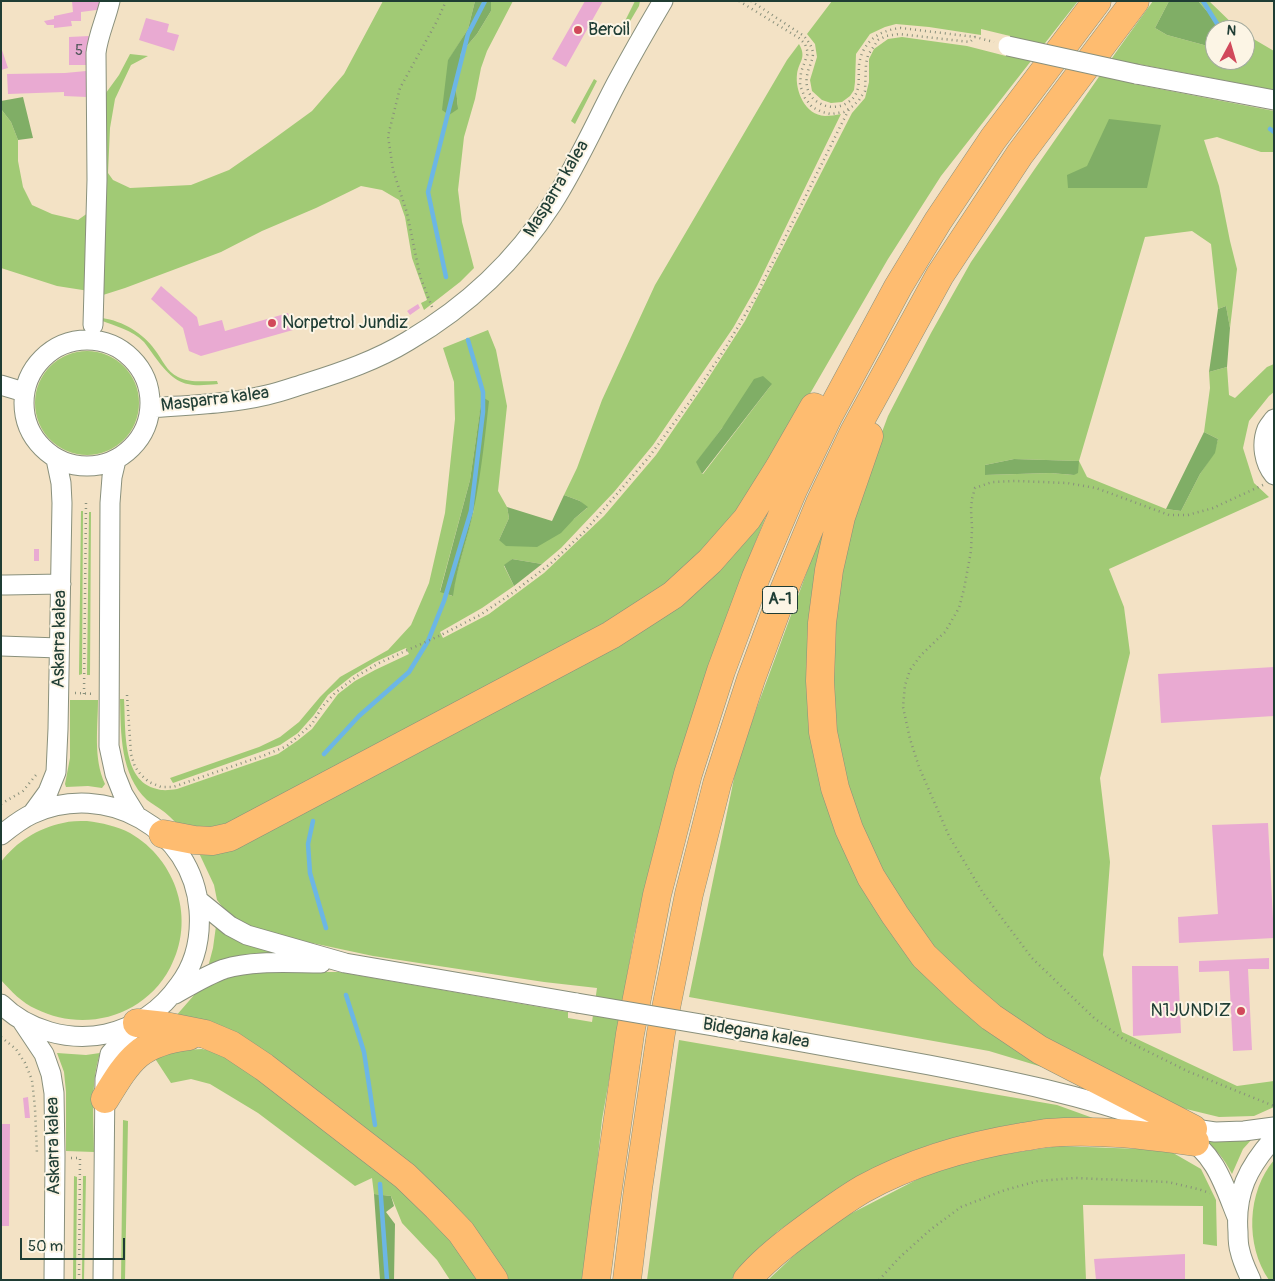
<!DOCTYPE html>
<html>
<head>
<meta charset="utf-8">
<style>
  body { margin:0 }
  #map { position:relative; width:1275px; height:1281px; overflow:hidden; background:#f3e2c5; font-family:Pangolin,sans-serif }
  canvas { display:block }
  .frame { position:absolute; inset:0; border:2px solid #1f3d34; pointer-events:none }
  .north { position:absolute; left:1205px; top:20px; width:50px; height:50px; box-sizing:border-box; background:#fcf5e5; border:1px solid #a4ab9e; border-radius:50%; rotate:6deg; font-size:14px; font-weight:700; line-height:20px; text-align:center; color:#1f3d34 }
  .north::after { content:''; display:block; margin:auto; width:18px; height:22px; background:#d1495b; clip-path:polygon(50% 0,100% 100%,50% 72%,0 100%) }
  .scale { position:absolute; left:20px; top:1238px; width:105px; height:22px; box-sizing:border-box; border:2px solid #1f3d34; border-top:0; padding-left:6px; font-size:15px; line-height:18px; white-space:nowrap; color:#1f3d34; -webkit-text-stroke:4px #fcf5e5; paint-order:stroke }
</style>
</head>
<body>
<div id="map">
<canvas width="1275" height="1281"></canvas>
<div class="frame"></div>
<div class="north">N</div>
<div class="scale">50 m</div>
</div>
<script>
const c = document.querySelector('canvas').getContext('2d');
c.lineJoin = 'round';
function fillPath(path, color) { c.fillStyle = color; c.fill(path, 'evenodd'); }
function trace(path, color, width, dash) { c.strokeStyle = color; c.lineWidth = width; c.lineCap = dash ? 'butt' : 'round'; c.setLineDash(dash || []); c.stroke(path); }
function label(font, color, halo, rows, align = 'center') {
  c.font = font + ' Pangolin,sans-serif'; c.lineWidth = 4; c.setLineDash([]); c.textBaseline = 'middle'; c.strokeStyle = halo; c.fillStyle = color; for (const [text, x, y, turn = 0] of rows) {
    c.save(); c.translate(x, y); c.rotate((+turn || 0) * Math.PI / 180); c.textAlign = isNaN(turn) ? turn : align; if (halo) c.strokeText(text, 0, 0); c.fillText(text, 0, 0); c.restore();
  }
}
fillPath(new Path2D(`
  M383 1H475L468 29 448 61 458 109 456 88 461 53 477 34 491 11V1H513L487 51 481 68 475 99 464 137 458 190 462 222 474 268 460 282 424 310 421 303 427 300 412 258 405 217 399 200 382 190 361 186 316 208 262 231 221 252 125 288 103 295 102 318C123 321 143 333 155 350 162 359 167 372 178 377 190 383 204 381 217 381L218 384C188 387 177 386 158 361 153 355 149 348 144 342 132 330 115 326 100 320L103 97 119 75 130 54 148 56 131 65 115 99 110 128 108 173 113 180 130 188 191 185 229 170 268 143 312 111 344 74Z
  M635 1H640L639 6 622 35 619 33Z
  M832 1H1078L941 176 888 259 793 423 734 517 701 554 665 586 614 622 218 829C210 829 190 830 184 828 176 824 170 816 163 811 158 807 152 804 147 800 120 774 121 734 120 699H124C126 727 121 781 157 789 163 791 170 790 177 789L278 754 297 741 312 729 338 694 355 681 375 670 409 654 406 648 375 662 352 676 328 695 314 715 298 733 280 745 173 783 170 778 259 747 280 737 299 722 320 697 340 677 388 650 411 625 429 583 445 513 455 419 454 382 443 348 488 330 496 350 507 406 498 491 507 507 509 518 499 540 574 519 587 508 580 501 564 495 577 468 602 400 655 285 787 60 799 44C807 58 799 61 797 74 795 91 805 115 825 116 830 116 836 115 841 114L757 286 733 328 653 445 614 492 561 548 542 564 512 559 504 566 514 586 482 608 440 632 443 638 489 614 544 573 604 516 656 455 704 385 745 321 852 113 865 98 869 82V59L874 49 888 39 902 37 967 46 1006 56 1010 36 981 29V35L929 27 896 24 885 27 870 34 856 54 855 82 854 90 850 96 842 102 831 103 822 100 812 91 810 80 817 57 815 44 807 34ZM772 384 703 474H702L697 462 722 428ZM482 398 474 510 455 580 452 596 440 591 470 480Z
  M1153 1H1169L1155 28 1167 35 1215 48V60H1245V34L1274 51V90L1138 64 1134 84 1274 111V152H1261L1217 137 1204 140 1219 186 1230 241 1237 269 1230 328 1226 306 1218 309 1211 244 1192 231 1145 237 1079 461 1087 477 1166 509 1181 511 1200 474 1214 453 1218 439 1204 432 1210 388 1209 372 1227 367 1229 395 1235 398 1267 367 1274 364V392L1269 396 1249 421 1243 448 1254 483 1269 497 1109 569 1124 607 1130 653 1100 778 1110 862 1103 955 1122 1032 1237 1086 1274 1081V1107L1254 1116 1219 1117 1182 1108 1017 1024 941 960 888 889 851 808 831 706 833 607 861 488 888 416 931 333 971 262 1034 170 1119 48ZM1014 459 1078 461 1074 475 1050 473 985 475V465Z
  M1198 1H1209L1239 30H1230L1213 18Z
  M594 79 597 81 575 124 571 121Z
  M1 109 11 122 18 140V161L23 187 32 205 52 214 78 220 92 210 89 291 57 286 1 268Z
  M35 403a52 52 0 1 1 104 0a52 52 0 1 1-104 0Z
  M778 486 747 563 652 858 634 936 602 1120 584 1280H505L484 1249 175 1017 195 994 219 980 238 974 284 972H339L568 1012V1018L592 1022 597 988 544 982 373 956 284 937 244 925 228 914 217 900 214 885 199 853 627 631Z
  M81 511H83L82 674 79 675Z
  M89 512H91L90 675H87Z
  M826 520 809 618 814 722 871 898 1082 1079 989 1051 689 997 738 759Z
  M70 700H98C98 727 93 758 105 784L102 788 88 786 66 787 65 784 70 758Z
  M87 821C102 823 117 826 130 833 177 860 196 920 170 968 144 1017 84 1033 36 1009 22 1003 11 991 1 980V862C16 842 38 828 63 823 70 821 79 821 87 821Z
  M216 926 281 955 208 967 213 948Z
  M679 1040 1057 1105 1104 1122 1010 1126 929 1145 847 1184 778 1231 731 1280H647Z
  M202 1049 224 1054 255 1072 424 1207 482 1280H450L437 1260 402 1223 391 1196 374 1194 372 1178 355 1186 258 1113 210 1084 191 1079 171 1083 154 1057 169 1051Z
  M57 1053 86 1055 100 1053C90 1085 94 1120 94 1152L66 1151V1092L64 1072Z
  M123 1120 128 1121 125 1280H121Z
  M1202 1137 1252 1139 1243 1149 1232 1174C1224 1158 1215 1148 1202 1137Z
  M1059 1146 1168 1150 1201 1169 1216 1200 1217 1246 1203 1244V1206L1083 1205 1086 1280H768L823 1228 951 1162Z
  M1274 1160V1280H1269C1245 1245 1247 1192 1274 1160Z
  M74 1176 77 1177 76 1280H73Z
  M83 1176H86L84 1280H82Z`), '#a1ca75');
fillPath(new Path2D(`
  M475 1H491V11L477 34 461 53 456 88 458 109 449 115 442 110 448 60 468 29Z
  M1169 1H1198L1213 18 1230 30H1215V48L1167 35 1155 28Z
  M23 97 33 138 18 140 11 122 1 109V101Z
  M1109 119 1161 125 1147 188H1068L1067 175 1087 166Z
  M1226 306 1230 328 1227 367 1209 372 1218 309Z
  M763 376 772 384 702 474 696 462 722 428 754 379Z
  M482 397 489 401C485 437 481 474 474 509 468 538 457 566 453 596L440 592 470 480Z
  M1204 432 1218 439 1215 453 1200 474 1181 511 1166 509Z
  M1014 459 1079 461 1078 473 1074 475 1050 473 985 475V465Z
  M564 495 580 501 588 507 574 519 561 533 537 547 506 546 499 540 509 518 507 507 552 521Z
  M512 559 542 564 514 586 504 565Z
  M374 1194 391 1196 394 1206 386 1212 395 1224 394 1280H380Z`), '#80ae66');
trace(new Path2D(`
  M1203 1 1221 30
  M1242 60 1244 63
  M1270 129 1274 132
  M446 277 428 192 468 34 485 1
  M324 754 359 716 409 672 428 641 444 601 471 511 483 412V392L468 340
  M313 821 308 844 310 873 326 928
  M346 995 364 1052 375 1125
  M380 1184 387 1280`), '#6cb6e5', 4.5);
fillPath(new Path2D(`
  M72 1H105L104 9 81 12V21H71L72 26 54 28V25H47L44 21 54 19V16L73 12Z
  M585 1H603L566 67 552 59Z
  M146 18 169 24 167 32 179 35 174 51 139 40Z
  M89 36V65H69V37Z
  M1 47 8 68 1 70Z
  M86 71 87 97 64 96V92L8 94 7 74 65 73Z
  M161 286 197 317 199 326 222 320 225 331 288 313 293 330 201 356 189 351 183 328 151 299Z
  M418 304 420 308 410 315 407 311Z
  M34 549H39V561H34Z
  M1274 667V716L1161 723 1158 674Z
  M1268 823 1274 938 1179 943 1178 917 1218 914 1212 825Z
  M1269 958V969H1248L1252 1050 1233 1051 1229 971 1199 972V961Z
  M1132 966H1178L1181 1033 1133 1036Z
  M28 1097 30 1118H25L23 1098Z
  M1 1124H10L9 1226H1Z
  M1185 1254V1280H1096L1094 1259Z`), '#e9aad2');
const minor = new Path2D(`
  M1136 74 1274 100
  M93 325 97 180 96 53C98 35 106 19 110 1
  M24 403a63 63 0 1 1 126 0a63 63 0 1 1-126 0Z
  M1 385 24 392
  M150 408C189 405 229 404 267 395 281 392 294 387 307 383 342 372 377 360 408 341 466 307 516 260 552 204 577 165 595 124 616 84 631 56 647 28 663 1
  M1274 419C1272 422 1269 425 1267 429 1261 444 1264 463 1274 475
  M116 460 112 477 110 503 109 746 115 774 123 794 136 815
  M1 585H6L61 584
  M1 646 59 648
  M32 814 48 792 56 772 58 729 62 503 61 483 56 459
  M1 835C11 827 21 819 32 814 106 780 193 829 199 910 201 937 195 964 179 985 161 1011 136 1027 106 1034 69 1042 27 1030 1 1004
  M198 900 230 926 247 935 345 963 577 1003
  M175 994C191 985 207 975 224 969 254 960 290 963 321 963
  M22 1021 44 1054 51 1074 54 1093 55 1157 54 1280
  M719 1027C789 1039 859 1052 929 1065 1007 1080 1082 1095 1157 1122
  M1181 1127 1215 1132 1244 1131 1274 1127
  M1184 1136C1215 1153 1224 1185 1237 1217
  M103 1280 105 1079 110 1054 135 1026
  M1251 1280C1247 1271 1242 1261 1240 1251 1238 1245 1238 1238 1238 1232 1235 1193 1248 1167 1274 1138`);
const highway = new Path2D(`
  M869 436 841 517 829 570 822 623 820 681 823 732 835 788 849 829 871 877 895 915 924 956 963 993 991 1017 1040 1050 1193 1129
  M163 834 194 840 212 841 230 837 611 635 673 595 710 561 747 519 779 468 814 407
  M137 1023 165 1026 205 1034 231 1045 264 1067 405 1176 437 1207 461 1232 494 1280
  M105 1099C130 1058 140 1042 189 1036
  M596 1280 605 1209 630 1034 657 895 688 774 721 671 756 577 793 490 829 415 898 287 938 221 993 139 1097 1
  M627 1280 638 1189 661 1033 689 894 717 784 751 679 784 590 820 503 854 432 940 275 1020 154 1135 1
  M747 1280C762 1262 782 1246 801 1232 821 1217 841 1202 863 1189 912 1162 967 1146 1022 1137 1030 1136 1039 1134 1048 1133 1098 1129 1146 1135 1195 1142`);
trace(minor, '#89907c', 21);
trace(highway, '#89907c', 29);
trace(new Path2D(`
  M739 1 799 38 805 44 808 53 801 72 800 85 805 98 812 107 822 112 831 114 844 112 853 106 859 100 865 91 866 64 868 55 878 40 886 36 899 34 970 42 975 37
  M751 1 804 36C808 41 812 46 813 53 813 58 811 63 809 68 804 82 806 97 821 104 829 108 839 108 847 103 862 94 858 80 859 65 862 42 879 30 901 28L975 37 994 42
  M432 307 420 276 407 213 393 170 388 136 400 88 437 21 446 1
  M1263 485 1213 508 1188 515H1169L1096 488 1067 483 1016 481 992 482 975 488 972 499 971 509 972 528 971 551 964 589 959 608 945 632 921 655 910 670 905 685 903 707 910 739 919 767 949 836 983 893 1032 958 1094 1018 1123 1039 1187 1071 1274 1106
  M75 693 95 694
  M84 694 86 503
  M127 695 131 754 135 767 141 775 149 782 161 787H173L265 755 287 746 312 724 322 707 335 693 357 676 379 663 441 635 480 615 511 594 550 564 584 532 649 457 691 400 726 347 755 298 849 109
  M1 804 23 791 36 775
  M1 1037 16 1049 25 1063 32 1080 35 1108 37 1154
  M71 1158H80L79 1280
  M879 1280 899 1258 930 1230 961 1207 1005 1190 1038 1181 1075 1178 1168 1182 1198 1189 1210 1193`), '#89907c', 2.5, [1, 4]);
trace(minor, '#fff', 19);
trace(highway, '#febc70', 28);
const minorBridge = new Path2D(`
  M1008 46 1136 74
  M577 1003 719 1027`);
trace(minorBridge, '#89907c', 21, []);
trace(minorBridge, '#fff', 19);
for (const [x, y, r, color] of [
  [578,30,5,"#d1495b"],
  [272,323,5,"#d1495b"],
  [1241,1011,5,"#d1495b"]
]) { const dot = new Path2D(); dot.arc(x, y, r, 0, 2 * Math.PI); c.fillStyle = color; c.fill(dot); trace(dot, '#fcf5e5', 2); }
label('15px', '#52585c', null, [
  ["5",79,51]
]);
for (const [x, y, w] of [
  [780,600,35]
]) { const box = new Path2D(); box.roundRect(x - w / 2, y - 13.5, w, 27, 4); c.fillStyle = '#fcf5e5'; c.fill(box); trace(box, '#1f3d34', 1); }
label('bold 16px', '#1f3d34', null, [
  ["A-1",780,600]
]);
label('18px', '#1f3d34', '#fcf5e5', [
  ["Beroil",588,30],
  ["Norpetrol Jundiz",282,323],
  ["N1JUNDIZ",1231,1011,"right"]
], 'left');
label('18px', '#1f3d34', '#fcf5e5', [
  ["Masparra kalea",557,189,-59],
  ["Masparra kalea",215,400,-7],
  ["Askarra kalea",60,639,-89],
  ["Bidegana kalea",756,1034,10],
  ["Askarra kalea",54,1146,-91]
]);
</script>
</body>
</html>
